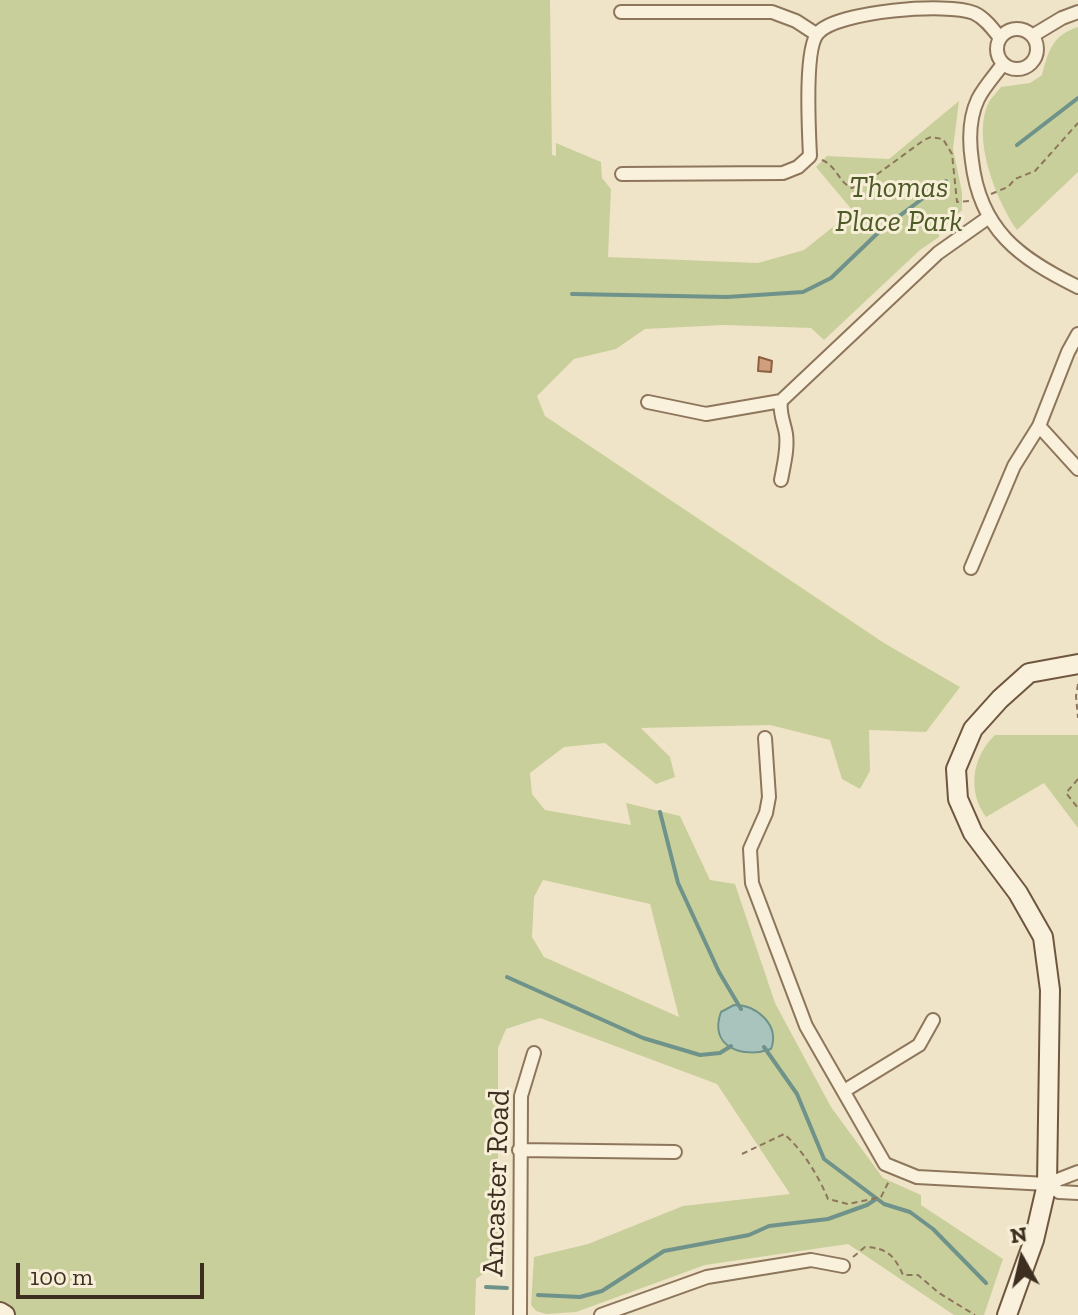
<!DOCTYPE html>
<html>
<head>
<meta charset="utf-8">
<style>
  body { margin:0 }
  #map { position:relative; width:1078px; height:1315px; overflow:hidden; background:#f0e4c8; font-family:"Zilla Slab",serif }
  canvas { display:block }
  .north { position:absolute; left:982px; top:1219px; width:80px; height:80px; -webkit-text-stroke:6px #f7eed8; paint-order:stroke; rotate:352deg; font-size:22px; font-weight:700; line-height:32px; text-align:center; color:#3d2e20 }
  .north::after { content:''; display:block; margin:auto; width:28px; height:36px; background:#3d2e20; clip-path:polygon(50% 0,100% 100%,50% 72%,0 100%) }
  .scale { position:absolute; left:16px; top:1263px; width:188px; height:36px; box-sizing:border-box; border:4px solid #3d2e20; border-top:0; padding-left:10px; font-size:24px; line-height:28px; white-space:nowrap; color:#3d2e20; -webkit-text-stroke:6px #f7eed8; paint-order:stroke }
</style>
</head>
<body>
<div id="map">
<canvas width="1078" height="1315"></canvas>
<div class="north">N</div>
<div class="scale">100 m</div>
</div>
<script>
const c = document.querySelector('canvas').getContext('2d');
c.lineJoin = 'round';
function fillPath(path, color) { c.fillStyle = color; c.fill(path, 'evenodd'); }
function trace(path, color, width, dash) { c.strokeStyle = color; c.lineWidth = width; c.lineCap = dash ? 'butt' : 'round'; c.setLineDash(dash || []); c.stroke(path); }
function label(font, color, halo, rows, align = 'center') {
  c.font = font + ' "Zilla Slab",serif'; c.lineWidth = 6; c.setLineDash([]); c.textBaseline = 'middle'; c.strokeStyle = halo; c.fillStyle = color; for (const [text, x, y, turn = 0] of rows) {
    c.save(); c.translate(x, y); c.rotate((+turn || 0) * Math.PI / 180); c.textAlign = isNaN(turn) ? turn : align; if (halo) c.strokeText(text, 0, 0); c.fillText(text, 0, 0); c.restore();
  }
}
fillPath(new Path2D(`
  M0 0H550L552 155 556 156V143L601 162 602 178 611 189 608 257 758 263 804 250 853 211 816 167 827 156 889 159 959 101 953 149 962 192V210L939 232V237L920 250 824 340 811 328 724 325 645 329 616 349 574 359 537 396 545 416 884 643 960 687 926 732 869 730 870 771 860 789 842 779 830 740 770 725 641 728 670 757 675 777 656 784 605 743 564 747 530 773 532 794 545 810 631 825 626 803 680 816 710 880 735 884 775 1003 831 1107 883 1178 921 1195V1205L1003 1259 984 1315H954L848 1244 705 1265 576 1312 546 1314 536 1311 531 1305 534 1257 588 1244 683 1206 790 1194 717 1084 540 1018 506 1029 498 1048V1263L476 1279 475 1315H0ZM543 880 650 904 679 1017 544 957 532 937 534 897Z
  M1078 27V172L1017 230C996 200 971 137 989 102 992 97 997 92 1001 87L1030 83 1042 75C1048 52 1052 35 1078 27Z
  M995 735H1078V828L1044 783 986 817C967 791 972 757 995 735Z`), '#c9cf9b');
const water = new Path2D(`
  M734 1005C757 1005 780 1025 771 1049 743 1059 708 1047 721 1012Z`);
fillPath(water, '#a9c4bc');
trace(water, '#6f938a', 2);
trace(new Path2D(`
  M1017 145 1078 98
  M572 294 727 297 803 292 831 278 882 229 946 181
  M660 812 678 883 719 972 741 1009
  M507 977 643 1038 700 1055 720 1053 731 1046
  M764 1047 797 1094 824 1159 884 1204 910 1212 933 1229 986 1283
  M486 1287 507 1288
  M538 1295 580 1297 602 1291 664 1251 749 1235 769 1226 828 1219 867 1205 876 1199`), '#6f938a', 4);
const building = new Path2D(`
  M759 357 772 361 771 372 758 371Z`);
fillPath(building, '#cf9f7d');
trace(building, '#8d5f41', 2);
const street = new Path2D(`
  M621 12H772L796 21 816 34
  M997 49a20 20 0 1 1 40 0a20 20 0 1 1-40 0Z
  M1032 36 1062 18 1078 12
  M1003 64C995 75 984 87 978 99 969 118 969 141 972 161 980 230 1019 258 1078 287
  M622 174 783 173 798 167 810 156C809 133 804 48 818 33 837 11 948 2 974 13 985 18 993 29 1000 38
  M1078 334 1068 352 1039 426 1078 469
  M648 402 706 414 781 401
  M781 480C784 464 788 449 786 434 784 422 779 413 781 401L938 253 989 217
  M971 568 1014 466 1039 426
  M765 738 769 797 766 813 750 849 752 883 806 1026 885 1164 917 1177 1047 1184 1078 1172
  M844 1091 919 1045 933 1020
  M519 1150 675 1152
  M1047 1184 1059 1192 1078 1193
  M520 1315 521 1096 534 1053
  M601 1315 707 1277 811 1260 843 1266`);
const secondary = new Path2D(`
  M0 1312 5 1315
  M1007 1315 1034 1240 1047 1184 1050 990 1043 937 1018 893 973 833 958 799 956 769 973 729 1000 699 1029 673 1078 664`);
trace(street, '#8d765c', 16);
trace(secondary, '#6f573f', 22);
trace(new Path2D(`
  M822 160C837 166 838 182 852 188L868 181 924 140 931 137 943 139 952 154 957 202 970 201
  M991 194 1008 187 1015 179 1035 171 1078 123
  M1078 684 1076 696 1078 718
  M1078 779 1066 793 1078 808
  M742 1154 784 1134C803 1150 819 1177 828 1199L848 1204 881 1197 889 1181
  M853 1257 865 1247C887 1248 894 1255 903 1275H918L939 1293 975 1315`), '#8d765c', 2, [6, 4]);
trace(street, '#faf1dc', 12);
trace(secondary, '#faf1dc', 18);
label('italic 30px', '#4d5a26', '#f7eed8', [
  ["Thomas",899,188],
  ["Place Park",899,222]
]);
label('30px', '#3d2e20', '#f7eed8', [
  ["Ancaster Road",497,1183,-88]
]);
</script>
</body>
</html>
